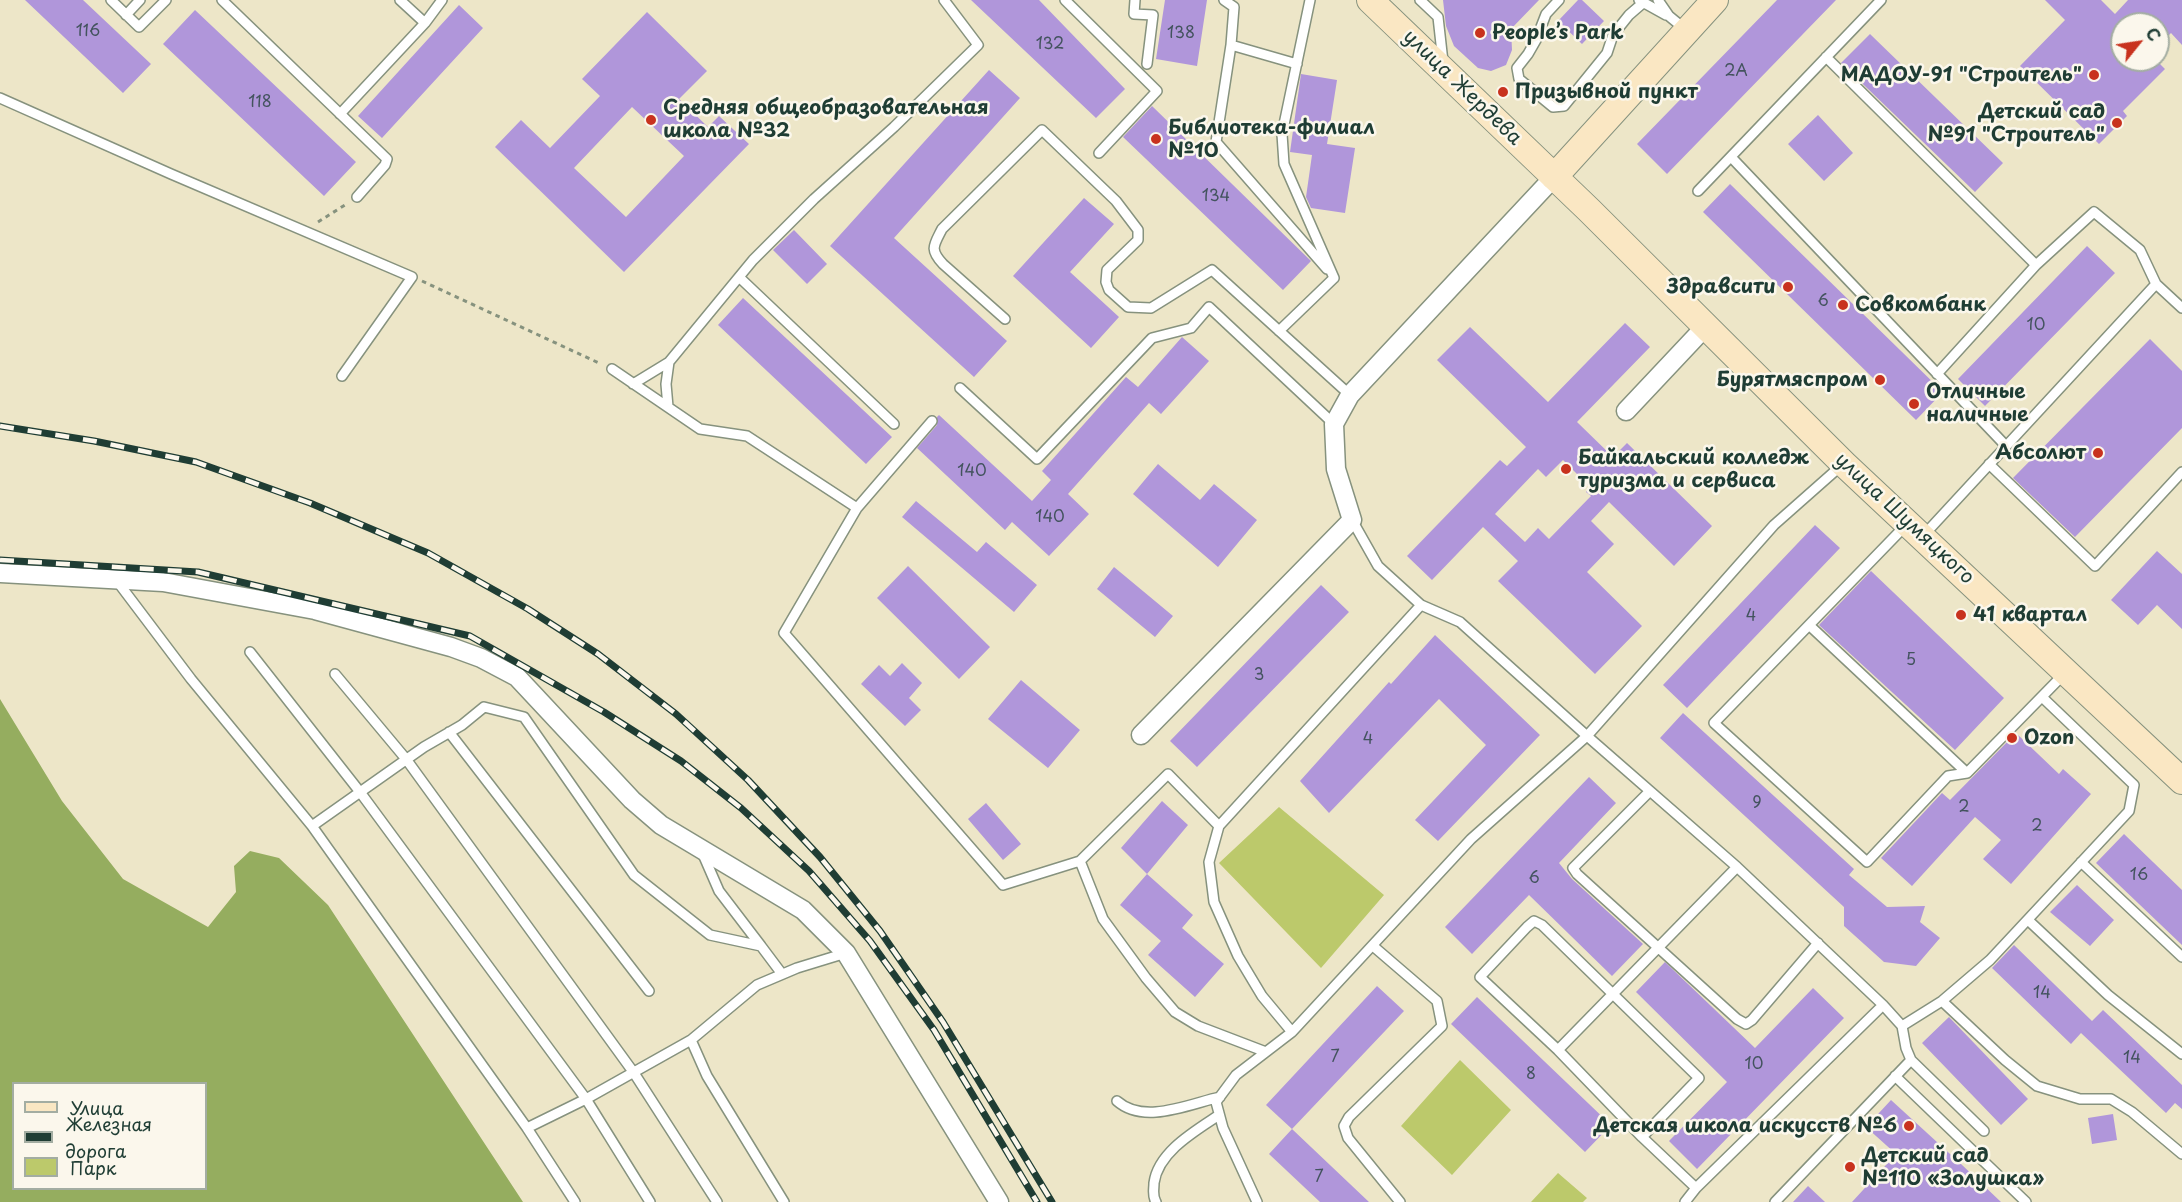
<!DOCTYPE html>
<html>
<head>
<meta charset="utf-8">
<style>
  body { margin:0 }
  #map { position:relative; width:2182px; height:1202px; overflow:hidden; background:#ede6c8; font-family:"Playpen Sans",sans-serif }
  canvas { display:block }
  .legend { position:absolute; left:12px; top:1082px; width:195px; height:108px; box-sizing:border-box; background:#fbf7ec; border:2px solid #a3ada2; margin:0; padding:8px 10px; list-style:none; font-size:18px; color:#1f3d34 }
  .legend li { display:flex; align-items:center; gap:12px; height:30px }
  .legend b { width:30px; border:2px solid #a3ada2 }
  .north { position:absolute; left:2110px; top:12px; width:60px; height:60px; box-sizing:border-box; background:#fbf7ec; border:2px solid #a3ada2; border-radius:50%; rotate:60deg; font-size:16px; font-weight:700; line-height:24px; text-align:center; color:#1f3d34 }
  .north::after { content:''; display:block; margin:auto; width:21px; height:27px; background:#c8321e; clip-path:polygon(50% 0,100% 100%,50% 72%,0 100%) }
</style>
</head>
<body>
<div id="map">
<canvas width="2182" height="1202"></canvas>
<ul class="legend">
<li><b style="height:8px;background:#fae7c3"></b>Улица</li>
<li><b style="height:8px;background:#1f3d34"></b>Железная дорога</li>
<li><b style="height:16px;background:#bcc96b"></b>Парк</li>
</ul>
<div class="north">С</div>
</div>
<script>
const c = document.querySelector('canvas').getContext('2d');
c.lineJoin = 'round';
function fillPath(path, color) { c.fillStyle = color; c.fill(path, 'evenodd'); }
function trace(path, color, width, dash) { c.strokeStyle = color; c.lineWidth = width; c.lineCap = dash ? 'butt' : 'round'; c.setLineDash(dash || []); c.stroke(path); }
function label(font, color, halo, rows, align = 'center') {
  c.font = font + ' "Playpen Sans",sans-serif'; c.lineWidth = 5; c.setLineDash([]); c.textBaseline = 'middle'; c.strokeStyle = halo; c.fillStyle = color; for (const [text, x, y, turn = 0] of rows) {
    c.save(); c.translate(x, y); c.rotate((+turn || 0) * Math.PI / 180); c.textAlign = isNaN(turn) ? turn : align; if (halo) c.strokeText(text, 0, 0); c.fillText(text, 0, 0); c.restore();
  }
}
fillPath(new Path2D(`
  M1279 807 1384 895 1321 968 1219 863Z
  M1460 1060 1511 1110 1452 1175 1401 1126Z
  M1558 1173 1587 1198 1583 1202H1531Z`), '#bcc96b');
fillPath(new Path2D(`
  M0 699 62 801 123 879 208 927 236 892 234 866 250 851 279 858 328 905 523 1202H0ZM14 1084H206V1188H14Z`), '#95ad5f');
fillPath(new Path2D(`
  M25 0H83L151 64 123 93Z
  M971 0H1039L1125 89 1096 118Z
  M1165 0H1207L1197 66 1156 59Z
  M1443 0H1539L1511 29 1512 50 1506 65 1491 71 1478 68 1454 46 1446 26Z
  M1578 0H1582L1604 21 1582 44 1558 21Z
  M1777 0H1836L1667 174 1637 144Z
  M2045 0H2101L2115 14 2128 0H2182V45L2171 33 2158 46V24H2122V60H2156L2165 69 2123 111 2127 116 2099 144 2020 66 2065 20Z
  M459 5 483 28 382 138 358 116Z
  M195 10 356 162 324 196 163 44Z
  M647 12 707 71 679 99 708 127 719 116 749 144 624 272 495 147 521 120 550 148 600 96 582 79ZM632 107 684 156 626 217 574 168Z
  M1870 34 2003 163 1975 192 1841 63Z
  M989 70 1020 98 894 238 1007 341 974 377 830 246Z
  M1301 74 1337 80 1327 144 1355 148 1345 213 1311 208 1306 197 1312 155 1290 152Z
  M1152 106 1311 261 1283 290 1123 137Z
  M1818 115 1853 153 1824 181 1788 144Z
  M1730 184 1943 392 1916 420 1703 212Z
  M1084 198 1114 224 1070 272 1119 317 1091 348 1013 276Z
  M794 230 827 264 807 284 773 250Z
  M2087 246 2115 273 1985 406 1958 379Z
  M743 298 892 437 866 464 718 325Z
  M1625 323 1650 347 1577 422 1613 457 1627 443 1712 526 1674 566 1609 502 1591 521 1614 544 1587 572 1642 626 1595 674 1498 581 1518 561 1483 527 1432 580 1407 556 1500 460 1507 466 1526 447 1437 360 1470 327 1548 402ZM1563 460 1590 487 1586 492 1591 496 1549 539 1538 528 1525 542 1495 514 1538 469 1546 477Z
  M1182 337 1209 361 1161 414 1149 403 1068 494 1089 514 1049 556 1012 522 1005 530 917 448 937 425V417L939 415 1032 501 1051 480 1042 471 1126 377 1138 387Z
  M2150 339 2182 371V428L2075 537 2013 478Z
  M1158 464 1200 500 1214 484 1257 520 1218 567 1133 494Z
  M916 501 977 552 986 542 1037 585 1014 612 902 517Z
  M1815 525 1840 548 1687 708 1663 685Z
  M2157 551 2182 574V629L2157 605 2138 625 2111 600Z
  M908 566 990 647 959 679 877 598Z
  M1114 567 1173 616 1155 637 1097 589Z
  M1871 571 2004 698 1955 750 1819 625Z
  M1321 585 1349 612 1197 767 1170 741Z
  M1435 635 1540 735 1438 841 1415 820 1486 745 1439 699 1329 813 1300 781 1389 682 1391 684Z
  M902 663 922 683 909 698 921 710 905 726 861 684 879 665 890 676Z
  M1021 680 1080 730 1048 768 988 719Z
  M1683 713 1854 869 1849 875 1887 907 1925 906 1920 922 1940 938 1916 966 1884 962 1844 926V907L1660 738Z
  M2016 733 2059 774 2063 769 2091 794 2011 884 1983 859 2001 840 1975 817 1912 886 1881 858 1942 793 1950 800Z
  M1589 777 1616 803 1559 863 1572 879 1643 944 1612 976 1529 895 1472 954 1445 927Z
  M1162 801 1188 825 1147 874 1121 848Z
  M986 803 1021 844 1003 860 968 819Z
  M2124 834 2182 890V945L2096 863Z
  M1147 874 1193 915 1182 928 1224 964 1195 997 1148 955 1161 941 1120 905Z
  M2077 885 2114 920 2090 946 2050 912Z
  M2014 945 2092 1021 2103 1010 2182 1085V1109L2175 1103 2166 1113 2081 1033 2071 1044 1992 968Z
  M1665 962 1755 1048 1813 988 1844 1018 1697 1169 1669 1141 1727 1082 1636 992Z
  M1377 986 1404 1011 1292 1129 1266 1105Z
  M1477 997 1611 1125 1585 1152 1451 1024Z
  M1949 1017 2028 1099 2001 1125 1922 1043Z
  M1891 1100 1961 1164 2001 1202H1852L1896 1154 1866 1127Z
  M2113 1114 2117 1140 2092 1144 2088 1118Z
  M1292 1129 1369 1202H1320L1269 1154Z
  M1808 1186 1825 1202H1793Z`), '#b096da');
const lane = new Path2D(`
  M111 0 139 27 166 0
  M222 0 387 159 385 165 357 197
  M400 0 425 23
  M1065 0 1157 91 1099 153
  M1135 0 1134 14 1153 15 1147 64
  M1224 0 1234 7 1231 45 1297 64
  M1310 0 1282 134 1284 164 1334 278
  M1420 0 1438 17 1443 62
  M1559 0 1546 14 1536 40 1528 54 1517 68 1519 79 1553 107 1564 106 1607 53 1613 35 1629 15 1644 2
  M1639 0 1666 15
  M1658 0 1669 16 1686 30
  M126 15 140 0
  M1231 45 1216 142 1327 269
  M1826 57 2036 265
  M0 98 171 174 412 277 342 376
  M340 114 425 23 442 0
  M1731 157 2006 446
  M1698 191 1881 0
  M739 277 894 424
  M2156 284 2182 308
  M1005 319 943 264C929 249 934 245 942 229L1042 130 1116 201 1138 230V240L1107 270 1106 282 1109 290 1128 307 1151 308 1212 270 1350 395
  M1279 331 1334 278
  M612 369 700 429 747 436 857 508 932 421
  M633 384 669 362 753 260 814 199 894 127 978 45 944 0
  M960 388 1037 459 1152 338 1191 328 1209 307 1334 424
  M668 407 666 384 669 362
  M1989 464 2095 566 2182 472
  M857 508 784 633 1003 885 1080 861 1168 774 1219 826 1421 605
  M1352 520 1378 566 1421 605 1460 622 1587 736 1737 867 1883 1005 1902 1026 1906 1048 1911 1060 1984 1131
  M1906 525 1714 723 1867 862 1948 776 1967 773 2064 674
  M1924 535 2156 284 2140 250 2094 212 2036 265 1937 374
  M117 581 191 679 312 826 527 1128 575 1202
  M1809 625 1967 773
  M250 652 360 792 586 1099 650 1202
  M335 674 406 759 634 1073 717 1202
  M449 732 649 991
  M1650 791 1573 868 1577 874 1737 1019 1746 1024 1752 1020 1818 943
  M312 826 424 747 462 725 484 707 524 717 634 875 710 935 761 946 782 974
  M1219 826 1209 862 1214 902 1238 956 1262 996 1292 1032
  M702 852 719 891 761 946
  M1080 861 1103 919 1146 978 1175 1012 1198 1026 1266 1052
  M2081 862 2182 957
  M2028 920 2108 995 2182 1054
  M1373 946 1437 1001 1442 1026 1349 1117 1344 1126 1348 1138 1400 1202
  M1942 1001 2005 1060 2037 1086 2080 1099H2111L2132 1112 2182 1154
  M1902 1026 1942 1001 1990 960 2129 811 2134 785 2042 697
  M691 1040 707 1076 784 1202
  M1558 1050 1737 867
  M1895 1076 2026 1202
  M1117 1101C1144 1125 1189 1104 1220 1097
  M527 1128 586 1099 691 1040 757 985 797 968 846 953
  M1642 1137 1699 1078 1542 925 1534 921 1527 927 1480 977 1558 1050 1642 1137 1696 1188
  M1156 1202C1152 1196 1154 1190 1154 1183 1158 1152 1195 1131 1219 1115
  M1257 1202 1223 1128 1216 1102 1236 1075 1292 1032 1471 839 1587 736 1774 525 1843 464
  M1685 1202 1696 1188 1883 1005
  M1775 1202 1911 1060`);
const street = new Path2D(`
  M1626 411 1706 326
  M0 573 163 582 315 610 451 647 481 658 517 677 632 800 661 825 803 910 846 953 999 1202
  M1141 735 1352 520 1336 469 1334 424 1350 395 1554 177`);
const secondary = new Path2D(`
  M1370 0 1589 210 1844 464 2182 781
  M1554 177 1715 0`);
trace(lane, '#86927e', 12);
trace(street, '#86927e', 21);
trace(secondary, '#86927e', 28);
trace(new Path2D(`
  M318 222 348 203
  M422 281 601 364`), '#86927e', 3, [4.5, 4.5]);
trace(lane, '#fff', 9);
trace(street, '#fff', 18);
trace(secondary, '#fae7c3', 26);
const rail = new Path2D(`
  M0 426 94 441 196 462 310 503 428 553 528 609 598 654 676 714 748 780 820 857 880 931 943 1022 1052 1202
  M0 560 198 572 470 636 604 712 681 761 741 808 809 871 870 941 934 1030 1037 1202`);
trace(rail, '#1f3d34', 7);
trace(rail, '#fbf7ec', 4.5, [14]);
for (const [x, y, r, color] of [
  [1480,33,6,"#c8321e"],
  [2094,75,6,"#c8321e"],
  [1503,92,6,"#c8321e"],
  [651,120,6,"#c8321e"],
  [2117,123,6,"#c8321e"],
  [1156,139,6,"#c8321e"],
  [1788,287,6,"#c8321e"],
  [1843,305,6,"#c8321e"],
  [1880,380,6,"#c8321e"],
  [1914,404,6,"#c8321e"],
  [2098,453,6,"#c8321e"],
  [1566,469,6,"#c8321e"],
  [1961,615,6,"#c8321e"],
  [2012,738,6,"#c8321e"],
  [1909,1126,6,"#c8321e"],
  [1850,1167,6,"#c8321e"]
]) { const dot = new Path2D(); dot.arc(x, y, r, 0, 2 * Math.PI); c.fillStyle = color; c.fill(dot); trace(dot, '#fbf7ec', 2); }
label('16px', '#43535e', null, [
  ["116",88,32],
  ["138",1181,34],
  ["132",1050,45],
  ["2А",1736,72],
  ["118",260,103],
  ["134",1216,197],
  ["6",1823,302],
  ["10",2036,326],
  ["140",972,472],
  ["140",1050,518],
  ["4",1751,617],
  ["5",1911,661],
  ["3",1259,676],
  ["4",1368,740],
  ["9",1757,804],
  ["2",1964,808],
  ["2",2037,827],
  ["16",2139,876],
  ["6",1534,879],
  ["14",2042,994],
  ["7",1335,1058],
  ["14",2132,1059],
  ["10",1754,1065],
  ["8",1531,1075],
  ["7",1319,1178]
]);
label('bold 20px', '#1f3d34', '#fbf7ec', [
  ["People’s Park",1492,33],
  ["МАДОУ-91 \"Строитель\"",2082,75,"right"],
  ["Призывной пункт",1515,92],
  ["Средняя общеобразовательная",663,108],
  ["школа №32",663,131],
  ["Детский сад",2105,112,"right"],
  ["№91 \"Строитель\"",2105,135,"right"],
  ["Библиотека-филиал",1168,128],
  ["№10",1168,151],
  ["Здравсити",1776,287,"right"],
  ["Совкомбанк",1855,305],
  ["Бурятмяспром",1868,380,"right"],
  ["Отличные",1926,392],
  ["наличные",1926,415],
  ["Абсолют",2086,453,"right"],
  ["Байкальский колледж",1578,458],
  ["туризма и сервиса",1578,481],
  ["41 квартал",1973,615],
  ["Ozon",2024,738],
  ["Детская школа искусств №6",1897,1126,"right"],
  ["Детский сад",1862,1156],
  ["№110 «Золушка»",1862,1179]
], 'left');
label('20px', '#1f3d34', '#fbf7ec', [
  ["улица Жердева",1462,88,44],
  ["улица Шумяцкого",1904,519,43]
]);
</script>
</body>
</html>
